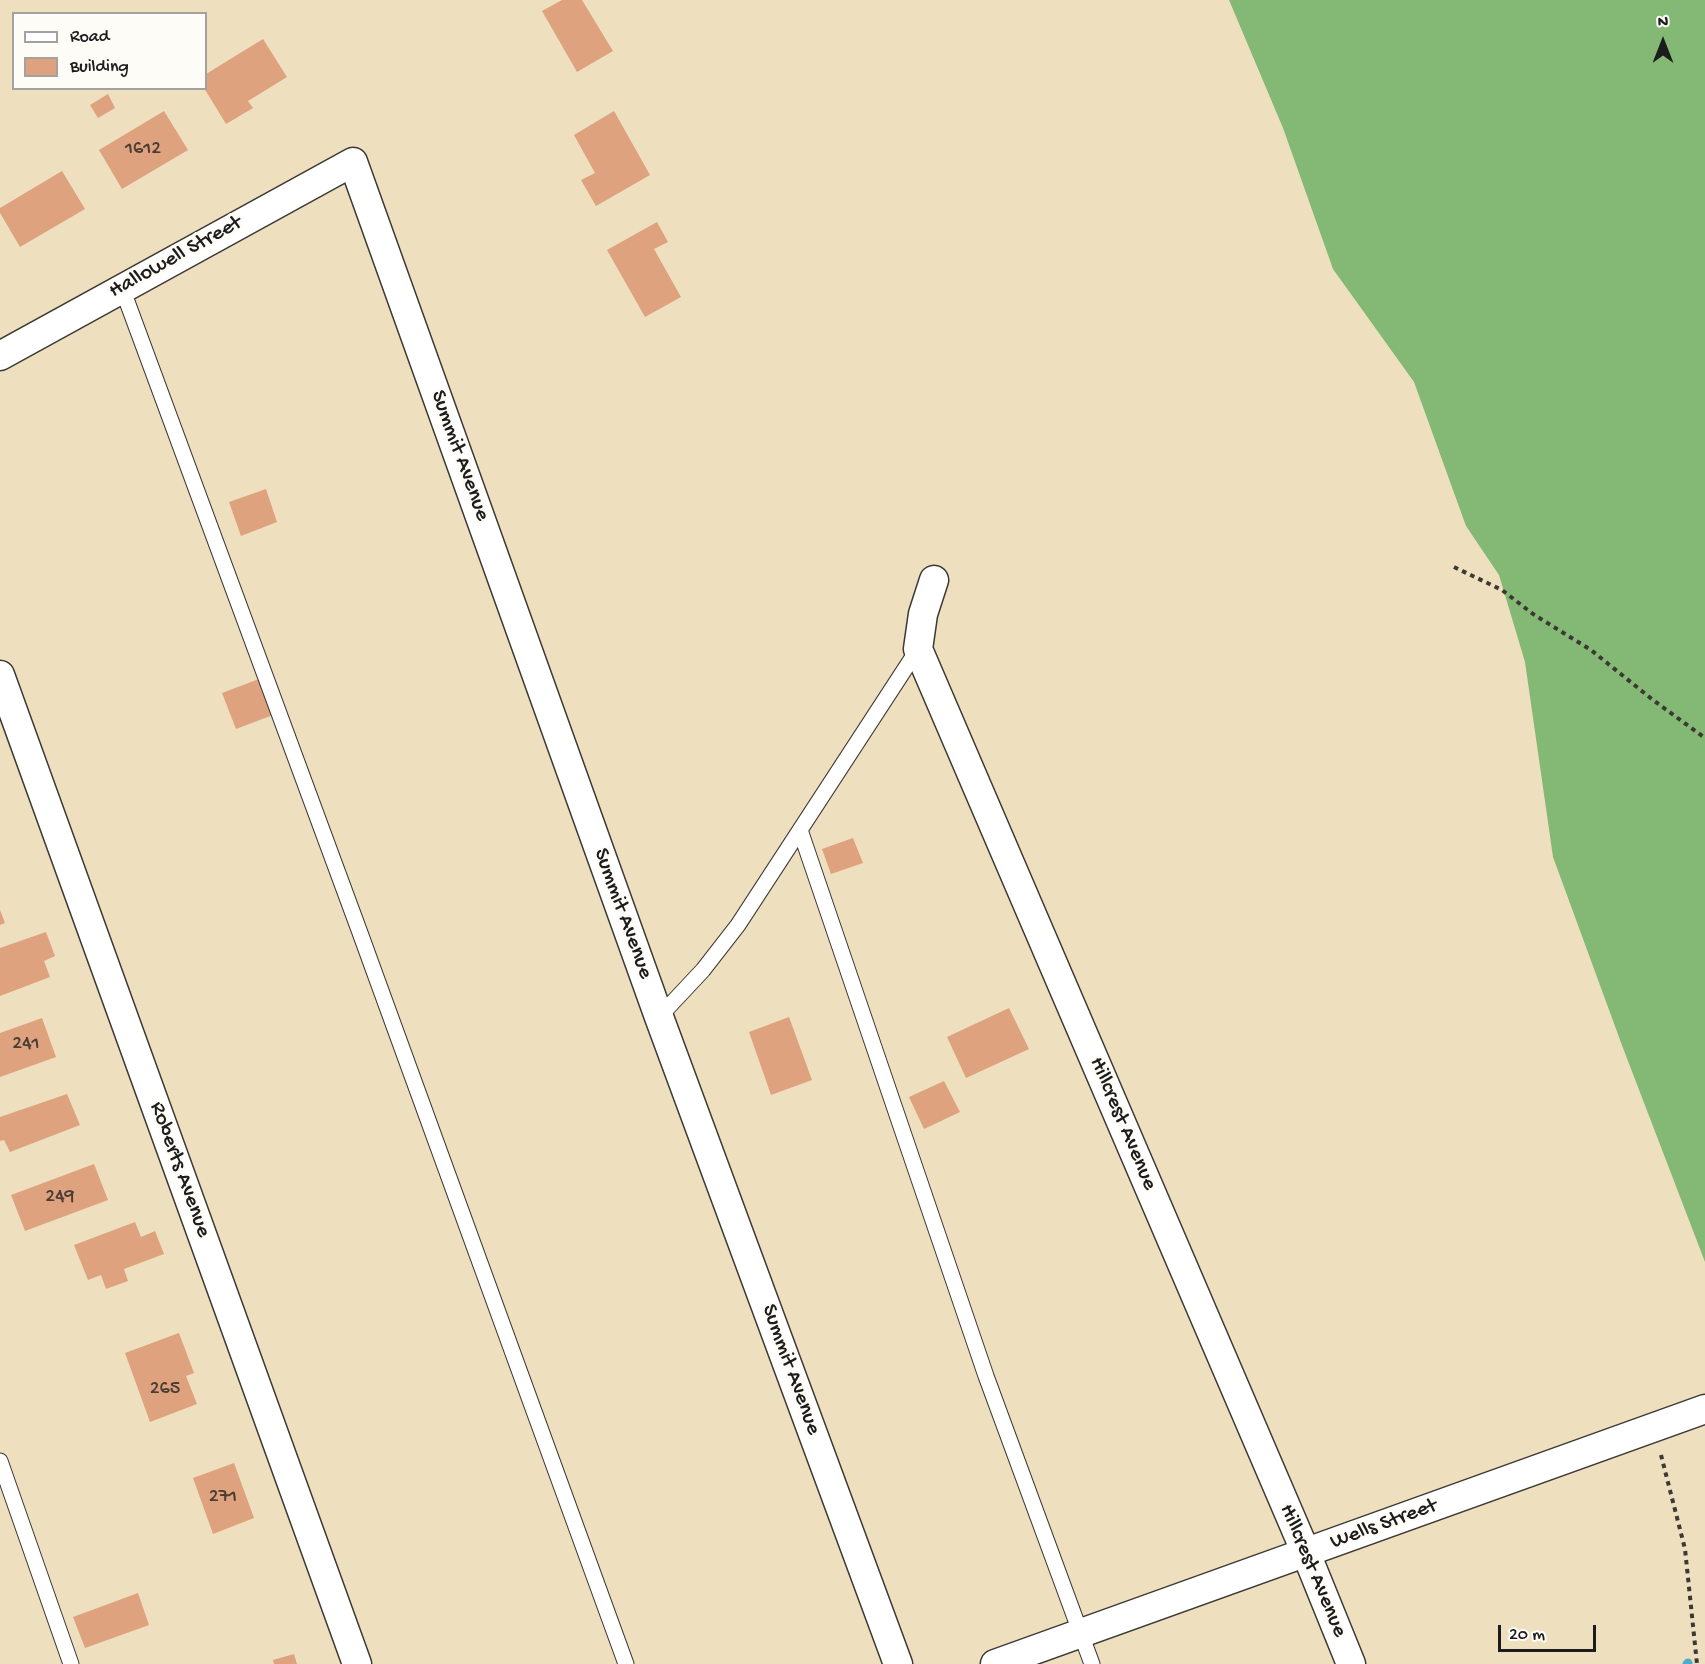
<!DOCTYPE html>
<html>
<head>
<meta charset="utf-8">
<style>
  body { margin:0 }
  #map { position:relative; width:1705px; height:1664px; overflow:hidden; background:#eedfbe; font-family:"Gochi Hand",sans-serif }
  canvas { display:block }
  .legend { position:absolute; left:12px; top:12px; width:195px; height:78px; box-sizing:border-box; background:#fdfcf7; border:2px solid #a3a29f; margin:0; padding:8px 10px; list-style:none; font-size:18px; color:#1c1c1c }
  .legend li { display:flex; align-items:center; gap:12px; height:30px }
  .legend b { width:30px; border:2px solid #a3a29f }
  .north { position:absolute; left:1633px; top:12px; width:60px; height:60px; -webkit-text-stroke:4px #fdfcf7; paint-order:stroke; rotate:0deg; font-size:16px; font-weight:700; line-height:24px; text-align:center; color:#1c1c1c }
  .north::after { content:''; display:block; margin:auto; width:21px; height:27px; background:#1c1c1c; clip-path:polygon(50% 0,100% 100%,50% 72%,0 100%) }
  .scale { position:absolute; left:1498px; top:1625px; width:98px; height:27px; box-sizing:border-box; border:3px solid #1c1c1c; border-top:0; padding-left:8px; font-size:18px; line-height:21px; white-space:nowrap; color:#1c1c1c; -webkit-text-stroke:4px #fdfcf7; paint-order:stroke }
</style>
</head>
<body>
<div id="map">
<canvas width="1705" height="1664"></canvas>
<ul class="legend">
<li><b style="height:8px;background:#fff"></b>Road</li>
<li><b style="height:16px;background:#dea27f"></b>Building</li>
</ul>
<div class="north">N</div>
<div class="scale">20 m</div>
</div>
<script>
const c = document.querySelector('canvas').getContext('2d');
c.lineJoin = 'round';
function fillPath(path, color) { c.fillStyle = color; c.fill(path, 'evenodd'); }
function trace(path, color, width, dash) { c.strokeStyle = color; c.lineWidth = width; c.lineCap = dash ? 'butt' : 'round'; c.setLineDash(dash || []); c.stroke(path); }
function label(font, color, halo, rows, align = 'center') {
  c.font = font + ' "Gochi Hand",sans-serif'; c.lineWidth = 6; c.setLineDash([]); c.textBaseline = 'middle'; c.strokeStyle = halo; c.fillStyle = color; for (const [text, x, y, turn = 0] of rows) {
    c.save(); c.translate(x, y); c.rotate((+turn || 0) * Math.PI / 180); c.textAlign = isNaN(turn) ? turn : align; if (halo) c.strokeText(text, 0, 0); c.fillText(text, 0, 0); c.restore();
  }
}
fillPath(new Path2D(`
  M1229 0H1705V1262L1623 1048 1553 857 1525 662 1499 575 1466 526 1414 382 1333 269 1283 128Z`), '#84b975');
trace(new Path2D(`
  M1687 1664 1688 1663`), '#52aacf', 9);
fillPath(new Path2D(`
  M562 0H582L613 51 577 72 542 11Z
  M263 39 287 77 248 101 253 108 226 124 204 88H206V74Z
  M108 94 115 108 98 118 90 105Z
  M164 111 188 150 122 189 99 150Z
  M614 111 650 175 596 206 581 180 595 173 574 135Z
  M62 171 85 209 20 247 0 213V208Z
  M657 222 668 242 654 249 681 297 645 317 607 250Z
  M266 489 277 522 241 536 229 502Z
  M259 679 273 715 236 729 222 693Z
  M853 838 863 863 831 874 822 849Z
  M0 910 5 923 0 925Z
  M46 932 55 956 44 961 50 977 0 996V948Z
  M1009 1008 1029 1049 966 1078 947 1037Z
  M789 1017 812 1080 771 1095 749 1032Z
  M42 1018 56 1057 0 1077V1033Z
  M944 1081 960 1112 924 1129 909 1097Z
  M67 1094 80 1125 10 1152 4 1140 0 1141V1117Z
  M94 1164 108 1200 25 1231 11 1195Z
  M135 1222 141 1237 155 1231 164 1254 124 1269 128 1281 106 1289 101 1275 88 1280 74 1245Z
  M179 1333 194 1373 186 1376 197 1404 150 1422 125 1353Z
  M234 1463 254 1518 213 1534 193 1478Z
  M138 1593 149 1625 85 1648 73 1617Z
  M294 1654 297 1664H274L273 1660Z`), '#dea27f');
const lane = new Path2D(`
  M122 288 359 930 626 1664
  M800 830 986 1376 1092 1664
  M659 1017 703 970 738 925 918 649
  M0 1461 71 1664`);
const street = new Path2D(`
  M0 356 353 162 659 1017 898 1664
  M934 580 923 614 918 649 1306 1553 1351 1664
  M0 675 357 1664
  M995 1664 1705 1409`);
trace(lane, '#3c3934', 17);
trace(street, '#3c3934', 31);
trace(new Path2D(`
  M1454 567 1502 590 1533 614 1591 650 1653 700 1705 738
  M1661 1455 1685 1549 1697 1664`), '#3c3934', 4, [4.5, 4.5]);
trace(lane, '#fff', 15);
trace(street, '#fff', 28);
label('20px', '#4c3e35', null, [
  ["1612",143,150],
  ["241",26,1045],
  ["249",60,1198],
  ["265",165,1390],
  ["271",223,1498]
]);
label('22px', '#1c1c1c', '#fdfcf7', [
  ["Hallowell Street",176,258,-29],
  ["Summit Avenue",459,456,70],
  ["Summit Avenue",622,914,70],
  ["Hillcrest Avenue",1122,1124,67],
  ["Roberts Avenue",179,1170,70],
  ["Summit Avenue",790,1370,70],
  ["Wells Street",1384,1525,-20],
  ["Hillcrest Avenue",1312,1571,67]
]);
</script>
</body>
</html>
